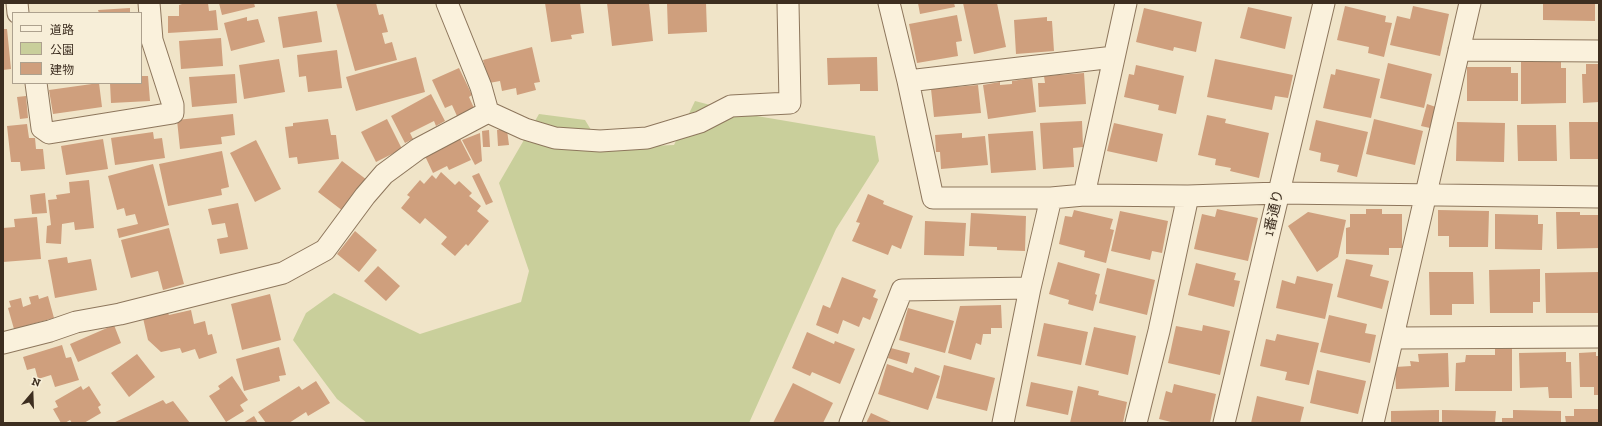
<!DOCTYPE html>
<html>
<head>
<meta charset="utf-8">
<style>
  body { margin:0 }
  #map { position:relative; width:1602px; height:426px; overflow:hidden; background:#f0e4c8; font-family:"Zilla Slab","Noto Sans JP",serif }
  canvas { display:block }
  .frame { position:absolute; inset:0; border:4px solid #3d2e20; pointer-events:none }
  .legend { position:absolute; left:12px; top:12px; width:130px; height:72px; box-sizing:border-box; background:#f7eed8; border:1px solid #ada18e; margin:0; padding:5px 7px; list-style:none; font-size:12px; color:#3d2e20 }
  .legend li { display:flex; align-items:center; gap:8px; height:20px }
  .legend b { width:20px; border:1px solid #ada18e }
  .north { position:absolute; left:12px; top:374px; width:40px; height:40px; -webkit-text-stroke:3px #f7eed8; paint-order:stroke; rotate:19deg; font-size:11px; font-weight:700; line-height:16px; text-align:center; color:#3d2e20 }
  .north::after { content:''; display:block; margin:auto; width:14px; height:18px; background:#3d2e20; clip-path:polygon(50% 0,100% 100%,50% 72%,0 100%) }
</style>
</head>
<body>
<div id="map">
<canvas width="1602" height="426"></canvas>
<div class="frame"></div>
<ul class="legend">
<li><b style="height:5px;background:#faf1dc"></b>道路</li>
<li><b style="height:11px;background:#c9cf9b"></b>公園</li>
<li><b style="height:11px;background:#cf9f7d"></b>建物</li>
</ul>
<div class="north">N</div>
</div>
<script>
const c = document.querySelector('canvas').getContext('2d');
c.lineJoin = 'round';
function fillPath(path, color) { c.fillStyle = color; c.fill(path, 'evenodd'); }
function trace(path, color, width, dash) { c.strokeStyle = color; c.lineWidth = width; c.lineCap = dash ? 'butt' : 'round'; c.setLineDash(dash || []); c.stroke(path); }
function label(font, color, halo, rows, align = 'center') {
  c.font = font + ' "Zilla Slab","Noto Sans JP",serif'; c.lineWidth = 3.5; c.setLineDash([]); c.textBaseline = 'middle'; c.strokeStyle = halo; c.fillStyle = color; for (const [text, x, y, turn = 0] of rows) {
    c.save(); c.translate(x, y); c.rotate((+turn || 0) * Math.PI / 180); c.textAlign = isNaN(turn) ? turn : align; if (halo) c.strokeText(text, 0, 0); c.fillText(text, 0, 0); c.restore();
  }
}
fillPath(new Path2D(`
  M695 101 745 114 875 136 879 161 836 229 749 423H367L337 399 293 340 306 313 334 293 420 334 521 302 529 271 499 183 539 114 585 120 602 148 674 145Z`), '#c9cf9b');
fillPath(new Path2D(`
  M182 3H208L209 11 216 10 218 30 168 33V16H179V5L182 4Z
  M219 3H254L255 7 222 15Z
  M336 3H376L379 15 383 14 388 32 382 33 385 44 392 42 397 60 355 71Z
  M545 3H580L584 33 571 35 572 39 551 42Z
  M607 3H649L653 41 612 46Z
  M667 3H706L707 32 668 34Z
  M918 3H954L955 7 920 14Z
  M963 3H997L1006 47 974 54Z
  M1543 3H1595V21L1543 20Z
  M1345 6 1386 16 1385 22 1392 23 1384 57 1368 53 1369 47 1337 40Z
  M1413 6 1449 14 1440 56 1390 45 1397 16 1410 19Z
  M1248 7 1292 17 1285 49 1240 38Z
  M130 8V13H99L98 10Z
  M1144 8 1202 22 1196 52 1174 47 1173 51 1136 42Z
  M317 11 322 42 283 48 278 17Z
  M957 15 962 41 956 42 958 56 917 63 909 24Z
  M247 17V21L258 19 265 42 231 51 224 23Z
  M1047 17V21H1052L1054 51 1016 54 1014 20Z
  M3 29H7L11 69 3 70Z
  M221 38 223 66 181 69 179 41Z
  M532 47 540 82 534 83 536 90 517 95 516 88 502 91 500 81 489 83 483 60Z
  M337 50 342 88 308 92 306 76 299 77 297 55Z
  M416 57 425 92 356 111 346 77Z
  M877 57 878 91H860V84L828 85 827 58Z
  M279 59 285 92 244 99 239 65Z
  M1215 59 1293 75 1288 98 1275 96 1272 110 1207 97Z
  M1521 62H1561V68H1566V103L1521 104Z
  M1388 63 1432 74 1424 108 1380 98Z
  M1586 64H1599V102L1583 103 1582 74H1586Z
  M1136 65 1184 76 1176 114 1158 110 1159 105 1124 97 1129 74 1134 75Z
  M1467 67H1511V73H1518V101H1467Z
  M459 68 472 95 469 97 474 108 457 116 452 105 445 108 432 80Z
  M1336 69 1380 79 1371 118 1323 108 1331 74 1335 75Z
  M1084 73 1086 104 1039 107 1038 83H1045L1044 76Z
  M235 74 237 103 192 107 189 77Z
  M141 76H148L150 101 111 103 110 83H141Z
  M1032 78 1036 112 988 119 983 85 1000 82V85L1012 84V81Z
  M99 83 102 107 53 114 49 90Z
  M978 85 981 113 934 117 931 89Z
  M431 94 445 121 436 126 434 121 410 133 413 139 405 143 391 116Z
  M26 96 28 118 20 119 17 97Z
  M1427 104 1436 107 1430 128 1421 126Z
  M233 114 235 135 221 137 222 144 180 149 177 120Z
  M1207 115 1226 119 1225 123 1269 133 1259 178 1230 171 1231 168 1215 165 1216 159 1198 155Z
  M328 119 331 135H336L339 159 298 164 297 157 289 158 285 127 293 126V123Z
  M387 119 402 149 376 162 361 132Z
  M1374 119 1423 131 1415 165 1366 154Z
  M1316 120 1368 132 1357 177 1337 172 1339 165 1320 161 1321 153 1309 150Z
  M1082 121 1083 147 1073 148 1074 167 1043 169 1040 123Z
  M1457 122 1505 123 1504 162 1456 161Z
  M1569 122H1599V159H1570Z
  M1114 123 1163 134 1157 162 1107 151Z
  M27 124 29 138H35L36 149H43L45 169 21 171 20 162H11L7 126Z
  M1517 125H1556L1557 161H1518Z
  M489 130 490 147H483L482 131Z
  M497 130H507L509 145 498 146Z
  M1033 131 1036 170 991 173 988 134Z
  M153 132 154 139 162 138 165 158 115 165 111 138Z
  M480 133 482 161 475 165 462 140Z
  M962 133V138L985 136 988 165 941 169 940 152H936L935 135Z
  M458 135 471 160 449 170 447 166 433 173 425 156Z
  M103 139 108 169 66 175 61 146Z
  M256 140 281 189 255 202 230 153Z
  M222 151 229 187 221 189 222 195 168 206 159 164Z
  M342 161 367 180 343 211 318 192Z
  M153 164 169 225 119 238 117 229 138 224 135 214 126 216 124 208 117 210 108 176Z
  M441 172 455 185 459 181 472 193 469 196 481 206 477 211 489 221 468 246 466 244 455 256 441 244 447 237 425 218 420 224 401 208 410 197 407 195 420 180 424 184 432 175 436 179Z
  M479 173 493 202 486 205 472 176Z
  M89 180 94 228 75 230 74 222 62 224 61 244 46 243 47 226 51 225 48 200 57 199 56 195 70 193 69 182Z
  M45 193 47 213 32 214 30 195Z
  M868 194 884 201 883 204 913 216 901 249 892 245 888 255 852 241 860 223 856 222Z
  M238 203 248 249 220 254 217 239 228 237 225 223 212 225 208 209Z
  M1217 209 1258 218 1248 261 1194 249 1202 214 1215 217Z
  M1366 209H1382V214H1402V248H1389V255L1346 254V228L1350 227V214H1366Z
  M1074 210 1113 219 1110 229 1114 230 1106 263 1084 257 1085 251 1059 244 1065 216 1072 217Z
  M1438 210 1489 211 1488 247H1449V236H1438Z
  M1120 211 1168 221 1162 253 1152 251 1150 260 1111 251Z
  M1308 212 1346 220 1338 257 1317 272 1288 226Z
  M1556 212H1580V215H1599V248L1557 249Z
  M971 213 1026 216 1025 251 997 250V247L969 246Z
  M1495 214 1538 215V224H1543L1542 250 1495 249Z
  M37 217 41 259 3 262V228L15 227 14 219Z
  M925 221 966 223 964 256 924 255Z
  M169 228 184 284 163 290 158 271 131 278 121 240Z
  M355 231 377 250 359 272 337 254Z
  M67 257 68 263 91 259 97 290 55 298 48 260Z
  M1346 259 1373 265 1370 276 1389 281 1382 309 1337 297Z
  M1058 262 1100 274 1095 294 1097 295 1093 311 1068 304 1069 300 1049 294Z
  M1196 263 1236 273 1234 280 1240 281 1234 307 1188 295Z
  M378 266 400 286 386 301 364 281Z
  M1107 268 1155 280 1147 315 1099 303Z
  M1540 269V302H1533V313H1490L1489 270Z
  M1429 272H1473L1474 304H1452V315H1430Z
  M1599 272V313H1546L1545 273Z
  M1297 276 1333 284 1325 319 1276 308 1282 280 1295 284Z
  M842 277 876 290 873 297 878 299 870 320 863 317 859 327 843 320 838 334 816 325 823 305 830 308Z
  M270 294 281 340 242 350 231 304Z
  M38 295 39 299 48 296 54 318 14 329 8 308 11 307 9 301 21 298 23 307 31 304 29 297Z
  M1001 305 1002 328H991V334H983L981 345 976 343 971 360 948 353 960 306Z
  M908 308 954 321 945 353 899 340Z
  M191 310 194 324 205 321 208 335 212 334 217 353 199 359 195 349 182 353 180 348 161 352 148 340 143 318 167 312 169 315Z
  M1329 315 1367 324 1365 333 1376 335 1370 363 1320 352Z
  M1044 323 1088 332 1081 365 1037 356Z
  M114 325 121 343 78 362 70 344Z
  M1203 325 1230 331 1220 375 1168 363 1176 326 1202 331Z
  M1094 327 1136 336 1128 375 1085 365Z
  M807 332 834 344 835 341 855 349 840 384 812 372 810 376 792 368Z
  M1277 334 1319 343 1309 385 1285 380 1287 372 1260 366 1266 339 1275 341Z
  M62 345 66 358 71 357 79 380 55 387 51 375 38 379 35 368 27 370 23 357Z
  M279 347 286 375 279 376 280 381 244 391 236 359Z
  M891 348 910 353 907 364 888 358Z
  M1512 348V391H1455L1456 363 1465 362 1466 355H1495V349Z
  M1566 352V362H1571L1572 398H1549L1548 387 1520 388 1519 353Z
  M1596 352V356H1599V395H1594V387H1580L1579 353Z
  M1448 353 1449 387 1396 389 1395 367 1411 366 1410 361 1419 362 1418 354Z
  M137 354 155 377 129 397 111 373Z
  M887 364 913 373 915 367 940 376 928 410 878 394Z
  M944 365 995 378 987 411 936 398Z
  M1317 370 1366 381 1358 414 1310 403Z
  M232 376 248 400 240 405 244 411 226 422 209 396 220 389 218 386Z
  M316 381 330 403 308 416 306 412 289 423H266L258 412 299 386 302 390Z
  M1031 382 1073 391 1068 415 1026 406Z
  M793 383 833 403 823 423H800L798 422 797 423H773Z
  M1174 384 1216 394 1210 423H1175L1159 419 1166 391 1172 393Z
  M81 386 83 390 89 386 101 405 98 407 101 413 84 423H72L70 420 65 423H61L53 409 58 407 55 401Z
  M1078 386 1099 391 1098 395 1127 402 1123 423H1070Z
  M1257 396 1304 407 1300 423H1251Z
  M163 400 166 404 173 401 190 423H113Z
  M1574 409H1599V423H1566L1565 416H1574Z
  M1439 410V423H1391V411Z
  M1442 410 1496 411 1495 423H1442Z
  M1513 410 1561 411V423H1502V418H1513Z
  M871 413 893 423H866Z
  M254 416 258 423H243Z`), '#cf9f7d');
const street = new Path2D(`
  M17 3 18 13
  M447 3 481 87 488 112 525 129 555 138 600 141 647 138 700 122 731 106 790 103 788 3
  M889 3 908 81 933 198H1051L1084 195 1188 196 1279 193 1599 197
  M1459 50 1599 51
  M908 81 1114 57
  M36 83 42 128 49 133 173 113V105L152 40 149 3
  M1084 195 1126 3
  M1393 338 1599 337
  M3 343 50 331 76 322 120 314 283 273 325 250 365 196 384 174 418 149 488 112
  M850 423 902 290 1030 288
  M1003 423 1030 288 1051 198
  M1136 423 1159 331 1188 196
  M1224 423 1324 3
  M1373 423 1470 3`);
trace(street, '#8d765c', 23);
trace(street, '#faf1dc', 21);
label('14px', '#3d2e20', '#f7eed8', [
  ["1番通り",1274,213,-77]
]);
</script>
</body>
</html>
